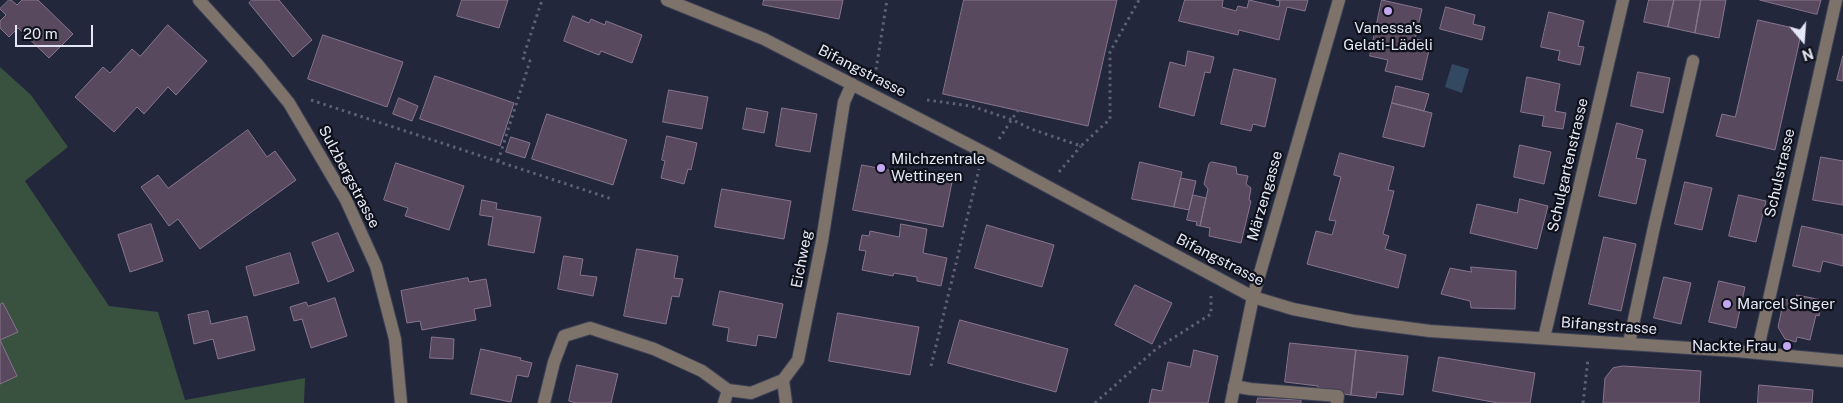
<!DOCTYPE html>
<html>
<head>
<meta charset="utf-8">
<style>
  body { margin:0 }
  #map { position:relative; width:1843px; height:403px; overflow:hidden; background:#23273c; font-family:"Public Sans",sans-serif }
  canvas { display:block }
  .north { position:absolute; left:1778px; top:15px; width:50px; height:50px; -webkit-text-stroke:4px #0f111a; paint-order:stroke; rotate:162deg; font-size:14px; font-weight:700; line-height:20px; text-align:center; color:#e4e7f6 }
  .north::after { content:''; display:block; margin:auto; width:18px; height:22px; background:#e4e7f6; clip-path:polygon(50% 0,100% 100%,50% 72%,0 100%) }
  .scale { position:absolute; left:15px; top:25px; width:78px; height:22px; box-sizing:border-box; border:2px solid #e4e7f6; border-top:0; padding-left:6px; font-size:15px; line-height:18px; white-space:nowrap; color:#e4e7f6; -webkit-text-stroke:4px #0f111a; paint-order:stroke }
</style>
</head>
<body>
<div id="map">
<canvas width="1843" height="403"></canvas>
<div class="north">N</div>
<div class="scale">20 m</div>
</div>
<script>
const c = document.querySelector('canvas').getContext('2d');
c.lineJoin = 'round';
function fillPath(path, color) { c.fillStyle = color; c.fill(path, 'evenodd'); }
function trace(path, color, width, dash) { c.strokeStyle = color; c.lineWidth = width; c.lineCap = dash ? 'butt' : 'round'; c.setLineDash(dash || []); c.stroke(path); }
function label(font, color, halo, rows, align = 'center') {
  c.font = font + ' "Public Sans",sans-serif'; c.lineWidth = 4.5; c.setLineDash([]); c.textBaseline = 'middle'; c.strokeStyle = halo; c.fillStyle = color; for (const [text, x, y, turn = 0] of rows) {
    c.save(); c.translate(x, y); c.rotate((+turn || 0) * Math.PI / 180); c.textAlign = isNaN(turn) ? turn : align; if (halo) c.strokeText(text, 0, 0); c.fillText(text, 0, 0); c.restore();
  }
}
fillPath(new Path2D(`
  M0 67 31 95 68 147 25 181 109 306 158 312 185 400 305 378 304 403H0Z`), '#39513f');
fillPath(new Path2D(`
  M1452 64 1469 69 1462 93 1445 87Z`), '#324961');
const building = new Path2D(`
  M9 0H11L17 5 22 0H38L73 34 49 58 18 28 9 37 0 28V21L6 15 0 9Z
  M252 0H279L312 40 293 57 249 3Z
  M462 0H508L499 28 457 16Z
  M764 0H843L839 19 763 5Z
  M964 0H1117L1088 126 943 94Z
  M1185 0H1223L1222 7 1236 11 1238 6 1247 8 1249 0 1279 7 1280 1 1276 0H1308L1305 11 1287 7 1279 40 1239 30 1238 35 1179 21Z
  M1382 0 1422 9 1415 39 1431 42 1422 80 1385 71 1388 60 1370 56Z
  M1649 0H1674L1668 27 1644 22Z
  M1674 0H1701L1695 33 1668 27Z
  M1701 0H1726L1719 38 1695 33Z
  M1760 0H1821L1817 14Z
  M1446 7 1475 15 1473 24 1485 27 1482 40 1440 29Z
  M1549 12 1584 21 1578 46 1584 47 1580 65 1558 60 1560 51 1541 47Z
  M573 16 589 23 591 19 605 25 606 21 642 35 632 63 601 51 599 55 564 41Z
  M1758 20 1802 30 1775 150 1716 136 1722 114 1735 117Z
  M168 25 207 61 176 95 168 87 144 114 137 107 114 132 75 97 103 67 110 73 132 49 140 56Z
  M323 35 403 62 387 107 308 79Z
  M1188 51 1214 57 1210 73 1205 72 1194 116 1159 107 1170 62 1185 66Z
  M1843 56V81L1837 80Z
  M1234 69 1276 79 1265 127 1253 124 1251 131 1221 124Z
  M1638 72 1670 78 1663 113 1631 106Z
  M435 76 514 103 500 146 420 119Z
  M1527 77 1560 84 1555 111 1566 113 1563 129 1542 126 1544 116 1521 112Z
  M1396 86 1429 94 1424 111 1392 103Z
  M669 90 708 97 702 129 663 122Z
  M399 98 418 106 412 121 393 114Z
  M1392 103 1432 113 1424 147 1383 137Z
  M747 108 768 112 764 133 743 129Z
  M782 108 817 114 810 152 776 146Z
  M547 114 627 140 613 185 532 159Z
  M1617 123 1643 130 1636 158 1646 160 1636 204 1599 196Z
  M248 130 267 157 275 151 296 180 200 249 178 219 169 226 141 187 158 175 168 188Z
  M667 136 697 143 691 170 688 169 684 184 661 178 665 161 662 160Z
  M511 137 530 143 525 158 506 152Z
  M1520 145 1551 152 1544 184 1514 177Z
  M1340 153 1394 167 1388 190 1394 191 1383 234 1389 236 1385 249 1406 255 1398 288 1307 264 1316 231 1332 235 1336 221 1329 220 1341 177 1334 175Z
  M1821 157 1843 161V205L1813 200Z
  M1140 162 1182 172 1174 207 1132 199Z
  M1212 162 1236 167 1237 174 1248 176 1246 184 1251 188 1249 200 1251 201 1241 243 1209 236 1210 228 1200 226 1208 189 1204 184 1209 164Z
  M396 163 464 186 449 230 405 216 408 208 384 200Z
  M862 165 952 182 943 227 853 210Z
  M1181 178 1196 181 1189 210 1174 207Z
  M1685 182 1712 188 1702 230 1675 224Z
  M722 189 791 201 784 239 715 227Z
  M1193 195 1206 198 1200 226 1196 225 1197 222 1187 220Z
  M1739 195 1766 201 1756 242 1729 236Z
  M1520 199 1548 206 1537 249 1470 233 1477 204 1517 213Z
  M482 200 497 203 496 209 541 217 534 253 488 245 493 217 480 215Z
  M151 224 163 261 130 272 118 235Z
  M901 224 927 229 923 253 947 258 941 286 917 281V277L894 273 893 276 862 270 866 251 859 250 862 235 869 236 870 231 899 237Z
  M987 225 1054 245 1042 287 975 268Z
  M1802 226 1843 235V266L1823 261 1820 272 1793 266Z
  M338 233 354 271 328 282 312 243Z
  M1604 237 1636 244 1621 311 1589 304Z
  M637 249 678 256 674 278 683 279 679 297 672 296 666 324 624 316Z
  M290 253 299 283 254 296 246 267Z
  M564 256 583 259 580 275 597 277 593 296 558 289Z
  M1471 267 1516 271 1515 309 1471 308 1470 301 1441 294 1450 268 1471 272Z
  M1664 277 1691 283 1681 324 1654 318Z
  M468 278 469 282 486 279 491 306 474 309 476 320 422 330 420 321 407 323 401 291Z
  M1719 281 1745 287 1736 328 1709 322Z
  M1135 285 1172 303 1152 344 1115 325Z
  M720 291 783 304 776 338 758 335 756 346 727 341 729 328 713 325Z
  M1797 295 1822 300 1819 316 1816 315 1810 340 1797 337 1796 342 1785 339 1778 327 1784 299 1796 302Z
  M335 298 347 336 311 348 302 319 294 321 290 307 306 302 308 306Z
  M3 303 18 332 0 340 17 376 0 384V305Z
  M208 311 211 324 247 316 255 350 218 359 213 339 194 344 188 315Z
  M838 313 919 327 910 375 829 361Z
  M960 320 1068 349 1056 392 948 363Z
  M432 337 454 339 453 359 430 358Z
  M1290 343 1356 350 1351 395 1318 391V386L1285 382Z
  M481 349 521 358 520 360 532 363 528 377 517 375 511 402 471 394Z
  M1194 350 1218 356 1208 403H1149L1152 389 1162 391 1168 362 1190 367Z
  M1356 350 1408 356 1403 395 1377 392 1376 398 1351 395Z
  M1439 357 1535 373 1530 403H1498L1433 391Z
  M577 365 618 374 611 403H576L569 401Z
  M1623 366 1701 371 1699 403H1603L1605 378 1613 368Z
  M1759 385 1813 390 1812 403H1758Z
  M1258 398 1301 400V403H1257Z`);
fillPath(building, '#59495e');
trace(building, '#87758c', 1);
const minor = new Path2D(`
  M199 0 258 65 289 103 346 200 376 266 395 339 401 403
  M667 0 764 39 987 154 1253 297 1293 309 1354 321 1430 331 1736 351 1843 361
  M1544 338 1623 0
  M1629 343 1654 227 1693 61
  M1757 353 1836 0
  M783 380 786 403
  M1234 386 1250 389 1338 396 1337 403
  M544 403 554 362 564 336 590 328 654 349 702 371 728 390 751 393 783 380 798 360 822 241 844 102 852 84
  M724 403 728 390
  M1231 403 1253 297 1339 0`);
trace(minor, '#3e4256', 14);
trace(new Path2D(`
  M875 76 887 0
  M311 100 612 199
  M927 100 971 106 1013 120 1031 129 1081 146 1110 119V52L1139 0
  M999 139 1018 110
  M498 161 530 61 523 58 542 0
  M1059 172 1081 146
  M931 366 979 169
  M1095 403 1156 349 1211 314V296
  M1583 403 1588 359`), '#5d6174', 3, [2.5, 4]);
trace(minor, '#7e736b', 12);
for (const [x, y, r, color] of [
  [1388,11,5,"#c3a7f2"],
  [881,168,5,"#c3a7f2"],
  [1727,304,5,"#c3a7f2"],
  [1787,346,5,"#c3a7f2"]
]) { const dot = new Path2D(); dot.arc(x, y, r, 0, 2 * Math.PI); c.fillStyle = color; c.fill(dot); trace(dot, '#0f111a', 2); }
label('15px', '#e4e7f6', '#0f111a', [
  ["Vanessa's",1388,28,"center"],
  ["Gelati-Lädeli",1388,45,"center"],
  ["Milchzentrale",891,159],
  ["Wettingen",891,176],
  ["Marcel Singer",1737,304],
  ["Nackte Frau",1777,346,"right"]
], 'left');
label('15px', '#e4e7f6', '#0f111a', [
  ["Bifangstrasse",862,71,27],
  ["Schulgartenstrasse",1568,165,-77],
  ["Schulstrasse",1780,173,-77],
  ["Sulzbergstrasse",349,177,62],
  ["Märzengasse",1265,196,-74],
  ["Eichweg",802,259,-79],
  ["Bifangstrasse",1220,260,27],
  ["Bifangstrasse",1609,326,4]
]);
</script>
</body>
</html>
